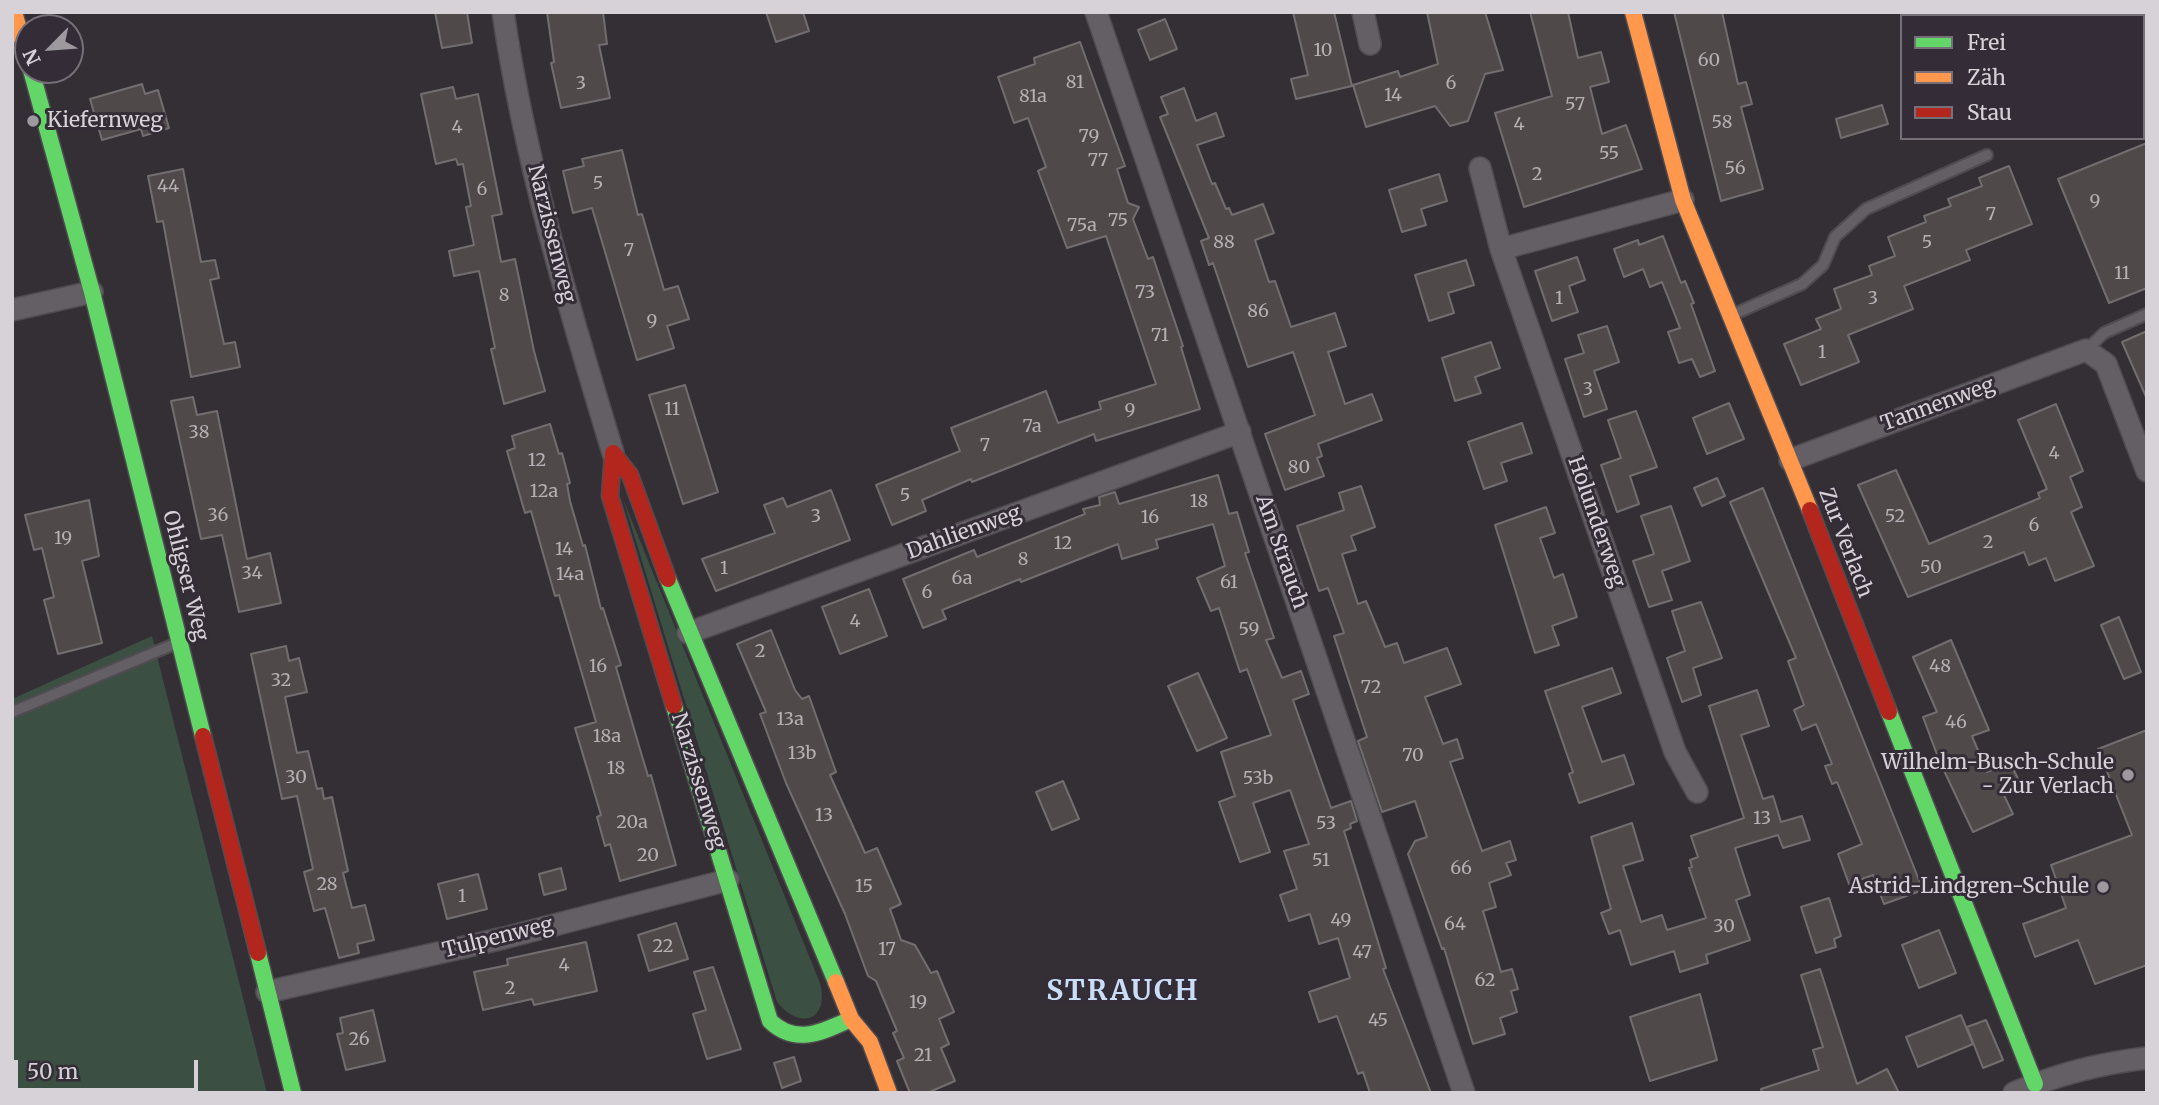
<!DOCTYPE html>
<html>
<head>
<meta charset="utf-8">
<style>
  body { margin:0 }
  #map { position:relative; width:2159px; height:1105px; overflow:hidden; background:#332f35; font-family:Merriweather,serif }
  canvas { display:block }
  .frame { position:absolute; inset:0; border:14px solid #d6d2d8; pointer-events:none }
  .legend { position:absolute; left:1900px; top:14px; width:245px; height:126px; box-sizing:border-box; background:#342d37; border:2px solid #756f77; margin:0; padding:9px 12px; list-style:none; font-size:21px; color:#d6d2d8 }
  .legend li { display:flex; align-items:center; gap:14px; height:35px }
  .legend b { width:35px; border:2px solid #756f77 }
  .north { position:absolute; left:14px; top:14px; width:70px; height:70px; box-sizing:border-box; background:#342d37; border:2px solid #756f77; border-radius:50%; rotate:245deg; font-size:19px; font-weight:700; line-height:28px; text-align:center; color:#d6d2d8 }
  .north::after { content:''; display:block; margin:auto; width:24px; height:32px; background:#9d999f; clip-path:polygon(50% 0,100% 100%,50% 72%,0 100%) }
  .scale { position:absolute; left:14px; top:1060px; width:184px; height:32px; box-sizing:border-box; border:4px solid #d6d2d8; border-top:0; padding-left:9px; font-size:21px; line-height:24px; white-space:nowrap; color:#d6d2d8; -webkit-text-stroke:5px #342d37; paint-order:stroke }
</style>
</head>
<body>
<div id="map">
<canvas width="2159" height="1105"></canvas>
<div class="frame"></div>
<ul class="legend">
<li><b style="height:9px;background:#63d668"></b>Frei</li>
<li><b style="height:9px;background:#ff974d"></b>Zäh</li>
<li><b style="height:9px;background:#b3261e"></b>Stau</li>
</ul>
<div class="north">N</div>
<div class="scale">50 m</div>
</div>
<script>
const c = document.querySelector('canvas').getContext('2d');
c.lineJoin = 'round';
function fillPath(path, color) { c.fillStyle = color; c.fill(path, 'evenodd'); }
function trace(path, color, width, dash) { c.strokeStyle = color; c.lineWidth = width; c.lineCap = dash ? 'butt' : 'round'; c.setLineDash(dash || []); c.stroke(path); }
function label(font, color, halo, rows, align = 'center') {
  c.font = font + ' Merriweather,serif'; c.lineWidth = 6; c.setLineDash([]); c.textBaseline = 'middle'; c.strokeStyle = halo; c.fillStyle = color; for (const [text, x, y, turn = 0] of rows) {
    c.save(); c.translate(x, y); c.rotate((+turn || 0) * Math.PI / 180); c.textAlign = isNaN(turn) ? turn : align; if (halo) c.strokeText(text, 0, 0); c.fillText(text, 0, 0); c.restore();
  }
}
fillPath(new Path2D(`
  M623 499 820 983C830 1020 800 1031 777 1002Z
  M152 636 267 1093H13L12 699Z`), '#3b4f42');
const building = new Path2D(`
  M435 12H467L472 43 442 48Z
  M547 12H603L607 44 599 45 610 98 561 108 551 63 554 62Z
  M766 12H803L809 31 776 42Z
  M1293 12H1334L1352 86 1296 99 1291 79 1308 75Z
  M1427 12H1485L1503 70 1485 74 1468 121 1450 126 1435 106 1366 127 1353 85 1398 71 1400 77 1438 64Z
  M1530 12H1568L1578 58 1601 52 1609 82 1590 87 1602 134 1626 125 1642 169 1524 207 1495 113 1552 96Z
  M1674 12H1722L1738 84 1746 82 1752 104 1741 107 1763 189 1721 201Z
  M1165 19 1177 49 1150 60 1138 30Z
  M1080 42 1125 166 1117 169 1128 203 1139 207 1133 219 1148 259 1153 257 1183 346 1181 347 1200 409 1096 441 1094 434 972 482 971 479 922 500 926 511 892 525 876 485 960 451 951 428 1046 391 1058 423 1101 409 1099 402 1156 384 1106 236 1067 248 1038 171 1046 167 1028 118 1014 123 998 77 1035 64 1034 58Z
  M142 84 145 94 158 90 169 128 143 136 141 129 102 140 90 99Z
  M453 87 456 99 478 94 502 214 492 216 501 262 515 259 534 351 545 391 504 404 491 349 495 348 479 271 454 276 449 251 474 245 466 207 471 206 463 164 458 165 456 159 436 164 421 94Z
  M1184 88 1196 121 1216 113 1224 136 1197 145 1212 184 1215 183 1226 209 1229 208 1232 215 1263 204 1274 233 1255 240 1269 282 1275 281 1291 327 1335 313 1346 346 1328 352 1345 404 1372 394 1382 420 1318 444 1322 456 1317 458 1324 476 1285 490 1265 434 1315 415 1293 352 1248 367 1213 263 1209 265 1201 241 1209 238 1160 117 1168 114 1161 97Z
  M1882 105 1888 124 1841 138 1836 119Z
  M2147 143V288L2109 303 2058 179Z
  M622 150 638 215 642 214 664 290 678 286 689 319 667 326 674 348 637 360 592 208 573 213 563 171 584 166 582 159Z
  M2009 166 2032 224 1966 250 1970 260 1904 286 1913 309 1848 335 1859 362 1801 385 1784 344 1821 329 1816 319 1841 309 1834 289 1872 275 1869 266 1895 256 1888 237 1926 222 1924 216 1951 206 1948 199 1982 186 1979 178Z
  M183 169 201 262 215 260 219 278 210 280 224 344 235 342 240 367 191 377 163 221 157 222 148 176Z
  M1439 174 1447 201 1421 209 1426 225 1402 232 1389 190Z
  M1663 236 1681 283 1685 281 1694 303 1691 304 1715 371 1700 377 1692 359 1679 363 1668 332 1680 328 1662 282 1650 287 1643 269 1624 277 1614 249 1638 240 1639 245Z
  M1577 257 1585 280 1569 286 1578 312 1552 321 1535 271Z
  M1466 260 1474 285 1448 293 1454 313 1429 321 1415 275Z
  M1607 326 1619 362 1594 371 1607 409 1584 417 1565 359 1584 353 1578 335Z
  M2147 331V399L2122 342Z
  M1491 342 1500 368 1475 377 1481 393 1455 401 1442 358Z
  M685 385 718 492 683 504 649 395Z
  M193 397 197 415 217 411 247 559 270 553 281 603 239 612 222 535 201 539 171 401Z
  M1729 403 1744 439 1707 454 1693 418Z
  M2056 404 2083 471 2070 477 2082 507 2071 512 2094 566 2055 581 2046 558 2029 565 2024 552 1908 597 1858 485 1896 470 1929 544 2040 498 2038 493 2047 489 2018 420Z
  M1636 411 1657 467 1630 476 1639 504 1617 512 1601 465 1621 458 1608 420Z
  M1522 423 1532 453 1501 463 1507 481 1484 489 1468 442Z
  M550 424 559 454 562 453 570 483 567 484 570 501 583 546 585 545 601 609 603 608 621 665 616 667 639 746 648 776 651 775 676 865 620 881 610 844 605 846 597 817 601 815 575 728 596 722 559 595 555 596 531 511 525 513 507 451 515 448 512 436Z
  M1218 475 1229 514 1237 512 1249 552 1245 553 1274 638 1266 640 1282 678 1301 671 1309 694 1293 700 1331 808 1351 801 1357 821 1350 824 1351 828 1344 831 1386 968 1383 969 1431 1093H1370L1363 1072 1358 1074 1337 1016 1319 1022 1309 992 1350 978 1338 938 1319 944 1310 914 1289 921 1280 895 1297 889 1284 851 1309 844 1290 790 1253 803 1270 852 1240 862 1219 802 1235 796 1221 752 1271 735 1247 669 1240 672 1219 608 1211 611 1197 578 1225 566 1213 524 1156 540 1158 548 1122 559 1118 544 1021 582 1020 579 942 610 946 619 923 628 903 579 974 550 977 557 1085 514 1083 509 1100 505 1099 497 1115 492 1119 504Z
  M1717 478 1725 496 1702 506 1694 488Z
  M1361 486 1375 527 1351 536 1356 550 1342 554 1358 604 1366 601 1385 647 1397 643 1404 663 1447 648 1461 684 1425 697 1443 744 1457 739 1463 758 1450 762 1482 851 1510 841 1516 860 1506 863 1511 875 1489 883 1496 907 1483 911 1501 972 1512 969 1518 989 1511 991 1517 1012 1500 1018 1505 1034 1473 1044 1444 948 1442 949 1408 854 1415 841 1427 837 1415 801 1382 812 1358 741 1367 737 1334 636 1344 633 1328 588 1319 591 1297 526 1344 510 1339 493Z
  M1763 488 1923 890 1884 904 1873 875 1849 884 1838 854 1862 844 1837 782 1832 784 1825 766 1832 764 1816 724 1802 730 1794 710 1804 705 1788 661 1796 658 1730 502Z
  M831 490 850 540 716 591 702 559 775 533 764 505 783 498 787 507Z
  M89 500 99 556 82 561 102 643 58 654 44 600 54 597 42 548 34 550 25 515Z
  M1671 506 1690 561 1662 571 1672 600 1649 607 1633 561 1654 554 1641 516Z
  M1546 507 1555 533 1540 538 1554 578 1563 574 1577 617 1552 626 1559 645 1535 653 1495 525Z
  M869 589 887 636 840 654 822 607Z
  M1701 602 1722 658 1693 668 1701 695 1682 702 1667 658 1685 651 1672 611Z
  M2119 617 2141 672 2124 679 2101 625Z
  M771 630 795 690 802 699 809 696 836 772 830 775 865 853 877 848 901 904 890 909 901 940 915 945 931 973 937 971 954 1012 939 1019 949 1044 941 1048 955 1081 927 1093H910L897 1061 904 1058 893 1033 897 1031 876 981 868 976 845 914 786 783 760 714 766 712 737 644Z
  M1951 640 1989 730 1972 736 1987 772 2010 762 2021 785 2003 793 2013 814 1973 832 1939 760 1923 717 1937 712 1913 657Z
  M286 646 289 661 299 658 307 692 285 697 297 753 308 751 317 789 322 788 324 799 332 797 348 871 343 873 352 908 365 905 374 940 357 944 359 953 339 958 325 908 314 911 304 872 313 869 297 796 282 799 251 654Z
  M1612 668 1621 693 1582 707 1602 762 1624 755 1634 784 1579 803 1569 774 1573 772 1545 691Z
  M1198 673 1227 738 1197 751 1168 686Z
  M1757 690 1769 726 1741 735 1763 799 1773 796 1781 822 1802 816 1810 840 1783 848 1778 835 1735 848 1750 895 1736 900 1750 940 1706 955 1708 963 1680 972 1674 951 1631 965 1620 930 1609 934 1601 913 1611 909 1591 837 1632 823 1643 860 1623 866 1641 922 1662 915 1667 930 1706 918 1689 868 1692 867 1690 860 1698 857 1691 836 1744 818 1709 706Z
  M2147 730V965L2095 984 2078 940 2035 957 2023 924 2066 908 2051 865 2132 835 2098 749Z
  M1063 781 1079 819 1052 830 1036 792Z
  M561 868 566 889 544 895 539 874Z
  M478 874 487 909 447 919 438 884Z
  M1829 898 1841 936 1834 939 1836 947 1816 953 1801 907Z
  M676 923 688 959 649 971 638 935Z
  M1939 930 1956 973 1919 988 1902 945Z
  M586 942 597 991 534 1005 532 999 483 1010 474 972 508 965 507 959Z
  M713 967 741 1049 707 1059 693 1014 706 1010 694 972Z
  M1820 969 1857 1084 1887 1069 1899 1093H1762L1761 1089 1819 1070 1813 1050 1823 1047 1801 975Z
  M1700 994 1717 1060 1650 1081 1630 1017Z
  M373 1010 385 1061 346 1070 337 1034 343 1033 340 1018Z
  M1961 1015 1973 1044 1918 1067 1906 1037Z
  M1986 1020 2003 1060 1983 1068 1967 1027Z
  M794 1057 801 1081 782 1088 774 1063Z`);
fillPath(building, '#504949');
trace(building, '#726e6f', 2);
const lane = new Path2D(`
  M1732 315 1802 284 1823 265 1835 237 1866 209 1987 155
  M2086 350 2104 333 2147 314
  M12 712 177 643`);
const street = new Path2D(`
  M503 12C525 162 569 308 613 453
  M1096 12 1464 1093
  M1363 12 1370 44
  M1480 168 1501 249 1675 752 1697 792
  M1501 249 1683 200
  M12 310 92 292
  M1790 460 2086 350 2106 364 2147 471
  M688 633 1240 432
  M267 992 504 938 728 880
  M2014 1093C2055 1075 2102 1063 2147 1058`);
const fast = new Path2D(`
  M31 70 92 292 203 736
  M668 579 836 982
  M674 706 770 1021C796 1046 822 1032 851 1019
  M1889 712 2035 1084
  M258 953 293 1093`);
const slow = new Path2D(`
  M14 12 28 60
  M1633 12 1683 200 1810 510
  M836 982 851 1019 870 1042 889 1093`);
const jam = new Path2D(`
  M1810 510 1889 712
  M668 579 630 475 613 453 610 496 674 706
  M203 736 258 953`);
trace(lane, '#4f4c51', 14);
trace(street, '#4f4c51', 24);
trace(fast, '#4f4c51', 19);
trace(slow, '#4f4c51', 19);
trace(jam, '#4f4c51', 19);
trace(lane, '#635f64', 10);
trace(street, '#635f64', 21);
trace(fast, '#63d668', 16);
trace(slow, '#ff974d', 16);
trace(jam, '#b3261e', 16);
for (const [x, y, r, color] of [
  [33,121,7,"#9d999f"],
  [2128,775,7,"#9d999f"],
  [2103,887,7,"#9d999f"]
]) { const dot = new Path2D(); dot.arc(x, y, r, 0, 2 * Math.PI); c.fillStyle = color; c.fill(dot); trace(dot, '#342d37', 2.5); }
label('18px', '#b4b0b4', null, [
  ["10",1323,51],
  ["60",1709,61],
  ["81",1075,83],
  ["3",581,84],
  ["6",1451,84],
  ["14",1393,96],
  ["81a",1033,97],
  ["57",1575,105],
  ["58",1722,123],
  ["4",1519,125],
  ["4",457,128],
  ["79",1089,137],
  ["55",1609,154],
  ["77",1098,161],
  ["56",1735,169],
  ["2",1537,175],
  ["5",598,184],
  ["44",168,187],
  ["6",482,190],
  ["9",2095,202],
  ["7",1991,215],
  ["75",1118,221],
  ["75a",1082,226],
  ["88",1224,243],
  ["5",1927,243],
  ["7",629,251],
  ["11",2122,274],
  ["73",1145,293],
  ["8",504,296],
  ["1",1559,299],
  ["3",1873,299],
  ["86",1258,312],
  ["9",652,322],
  ["71",1160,336],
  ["1",1822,353],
  ["3",1588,390],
  ["11",672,410],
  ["9",1130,411],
  ["7a",1032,427],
  ["38",199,433],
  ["7",985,446],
  ["4",2054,454],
  ["12",537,461],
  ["80",1299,468],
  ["12a",544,492],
  ["5",905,496],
  ["18",1199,502],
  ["36",218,516],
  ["3",816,517],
  ["52",1895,517],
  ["16",1150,518],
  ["6",2034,526],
  ["19",63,539],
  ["2",1988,543],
  ["12",1063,544],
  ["14",564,550],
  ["8",1023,560],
  ["50",1931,568],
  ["1",724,569],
  ["34",252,574],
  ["14a",570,575],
  ["6a",962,579],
  ["61",1229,583],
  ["6",927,593],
  ["4",855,622],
  ["59",1249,630],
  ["2",760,652],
  ["16",598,667],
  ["48",1940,667],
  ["32",281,681],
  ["72",1371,688],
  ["13a",790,720],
  ["46",1956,723],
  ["18a",607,737],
  ["13b",802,754],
  ["70",1413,756],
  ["18",616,769],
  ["30",296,778],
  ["53b",1258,779],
  ["13",824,816],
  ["13",1762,819],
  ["20a",632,823],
  ["53",1326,824],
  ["20",648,856],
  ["51",1321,861],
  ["66",1461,869],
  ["28",327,885],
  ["15",864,887],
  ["1",462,897],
  ["49",1341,921],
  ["64",1455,925],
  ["30",1724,927],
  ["22",663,947],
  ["17",887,950],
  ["47",1362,953],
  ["4",564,966],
  ["62",1485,981],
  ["2",510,989],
  ["19",918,1003],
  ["45",1378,1021],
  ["26",359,1040],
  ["21",923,1056]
]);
label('21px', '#d6d2d8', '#342d37', [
  ["Kiefernweg",47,121,"left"],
  ["Wilhelm-Busch-Schule",2114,763],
  ["- Zur Verlach",2114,787],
  ["Astrid-Lindgren-Schule",2089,887]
], 'right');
label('21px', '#d6d2d8', '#342d37', [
  ["Narzissenweg",551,234,76],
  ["Tannenweg",1938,405,-20],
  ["Holunderweg",1596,522,71],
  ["Dahlienweg",964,533,-20],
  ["Zur Verlach",1845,543,69],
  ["Am Strauch",1281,552,71],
  ["Ohligser Weg",185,576,76],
  ["Narzissenweg",698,781,73],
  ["Tulpenweg",498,938,-14]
]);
c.letterSpacing = '2px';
label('bold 28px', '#c9def6', '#342d37', [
  ["STRAUCH",1123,992]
]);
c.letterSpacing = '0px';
</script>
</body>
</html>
